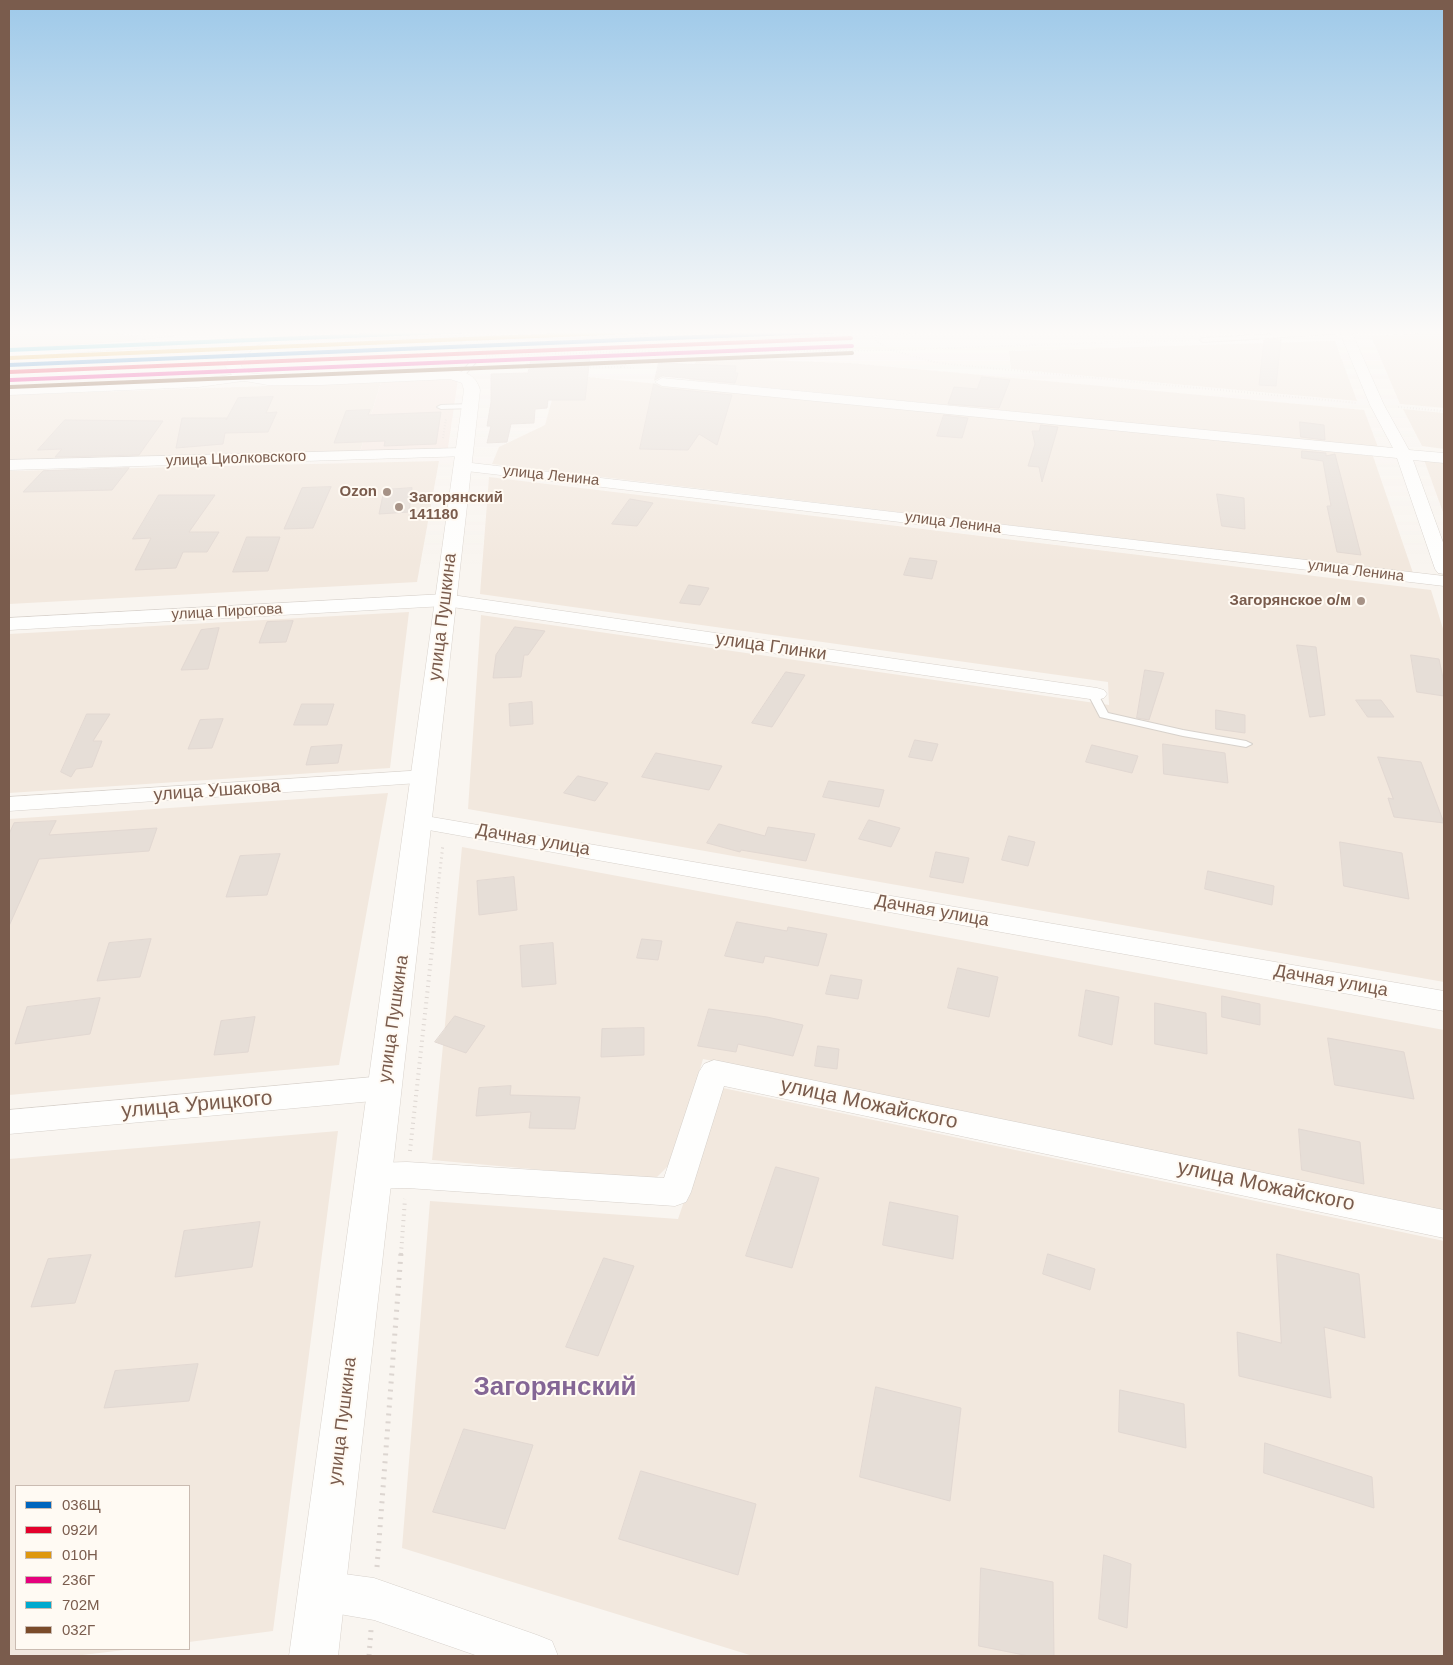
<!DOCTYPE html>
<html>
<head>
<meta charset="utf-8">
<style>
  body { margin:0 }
  #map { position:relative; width:1453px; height:1665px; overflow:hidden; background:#f9f5f0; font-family:Helvetica,sans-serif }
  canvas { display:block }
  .frame { position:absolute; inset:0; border:10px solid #7a5c4d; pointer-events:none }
  .legend { position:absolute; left:15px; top:1485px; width:175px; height:165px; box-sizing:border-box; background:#fffaf3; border:1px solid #cabbb1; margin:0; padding:6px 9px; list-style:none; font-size:15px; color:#7a5c4d }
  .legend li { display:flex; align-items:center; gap:10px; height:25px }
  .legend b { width:25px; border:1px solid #cabbb1 }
</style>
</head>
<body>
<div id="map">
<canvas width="1453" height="1665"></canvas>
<div class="frame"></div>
<ul class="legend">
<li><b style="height:6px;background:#0065bd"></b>036Щ</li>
<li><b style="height:6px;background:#e4002b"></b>092И</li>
<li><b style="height:6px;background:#de970f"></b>010Н</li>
<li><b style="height:6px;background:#e5007d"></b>236Г</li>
<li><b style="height:6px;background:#00a9ce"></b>702М</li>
<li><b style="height:6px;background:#7a4b2a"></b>032Г</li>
</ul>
</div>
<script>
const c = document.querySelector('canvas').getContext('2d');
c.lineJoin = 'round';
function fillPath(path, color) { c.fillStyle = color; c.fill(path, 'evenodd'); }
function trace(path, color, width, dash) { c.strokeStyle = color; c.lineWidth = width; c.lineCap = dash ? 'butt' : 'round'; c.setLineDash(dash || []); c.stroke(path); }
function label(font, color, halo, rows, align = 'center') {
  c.font = font + ' Helvetica,sans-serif'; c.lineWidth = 4; c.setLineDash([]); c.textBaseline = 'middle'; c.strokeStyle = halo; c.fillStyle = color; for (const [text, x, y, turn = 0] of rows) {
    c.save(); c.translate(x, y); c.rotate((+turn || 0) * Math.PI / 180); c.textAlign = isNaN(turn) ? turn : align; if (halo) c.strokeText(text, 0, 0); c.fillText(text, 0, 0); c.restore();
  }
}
fillPath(new Path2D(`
  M9 331H97L139 336 131 344 9 352Z
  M1444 332V408L1400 404 1371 336Z
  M1335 341 1357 401 1011 369 1009 351Z
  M697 358 850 363 1364 410 1378 447 689 380Z
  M559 374 1373 456 1413 573 492 464 499 447 545 425Z
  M381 382 360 452 9 460V395Z
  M1403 409 1444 413V449L1422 446Z
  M1423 457 1444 459V515Z
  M439 461 417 582 9 604V471Z
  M489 477 1431 590 1444 632V982L468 809 481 615 1109 705 1108 682 480 594Z
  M409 612 390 768 9 793V634Z
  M388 793 339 1065 9 1095V819Z
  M462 847 1444 1030V1210L703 1059 674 1160 654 1180 432 1160Z
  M723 1088 1444 1241V1656H753L402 1548 430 1201 678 1219Z
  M338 1131 273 1631 189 1642V1486H16V1649H133L74 1656H9V1159Z`), '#f2e8de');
fillPath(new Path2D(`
  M458 379 448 448 360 452 381 382Z`), '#f6e8e1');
const building = new Path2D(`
  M1281 339 1276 386 1259 385 1264 340Z
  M590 357 585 400H548L547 408 535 409 534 423 511 424 507 442 487 443 491 426H487L491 402V374L528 373 531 358Z
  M659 363 736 366 735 373H738L735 383 662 376 655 380Z
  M982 377 1010 380 999 408 948 404 954 387 977 389Z
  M654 384 662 388 732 395 717 445 699 434 688 450 640 449Z
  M273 397 266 413 277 412 268 432 225 433 223 444 176 448 182 418H227L226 420 238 398Z
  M370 410 368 415 441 412 436 444 384 446 385 441 334 443 346 411Z
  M944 415 968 418 962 438 937 436Z
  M65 420 163 421 139 455 55 457 62 449 38 450Z
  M1300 422 1324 425 1325 440 1301 437Z
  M1041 425 1058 427 1042 482 1039 467 1028 466 1035 444 1032 431H1039Z
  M1302 451 1326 453V456L1335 454 1361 555 1337 552 1327 506H1331L1323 461 1302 458Z
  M129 468 112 490 23 492 43 471Z
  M331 487 313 528 284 529 302 488Z
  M412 488 409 512 379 514 384 490Z
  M1217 494 1244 498 1245 529 1222 526Z
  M159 495H215L189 532H219L207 552H183L176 568 135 570 151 538 133 539Z
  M630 499 653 503 637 526 612 524Z
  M247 537H280L268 571 233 572Z
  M910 558 937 561 932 579 904 575Z
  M689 585 709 588 700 605 680 603Z
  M293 621 286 642 259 643 267 622Z
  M515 627 545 631 528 655H524L521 677 493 678 496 655Z
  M219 628 208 669 181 670 201 630Z
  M1297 645 1316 647 1325 715 1310 717Z
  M1411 655 1439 659 1444 683V696L1417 692Z
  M1145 670 1164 673 1149 720 1137 718Z
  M786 672 805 675 772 727 752 723Z
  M1356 700H1381L1394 717H1368Z
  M532 702 533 724 510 726 509 704Z
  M302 704H334L327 725H294Z
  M1216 710 1245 715V733L1216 729Z
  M87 714H110L93 741H102L92 767 76 769 71 777 61 772Z
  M223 719 212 748 188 749 200 720Z
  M915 740 938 744 932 761 909 757Z
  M1163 744 1225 753 1228 783 1164 774Z
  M342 745 338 763 306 765 311 747Z
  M1092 745 1138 756 1132 773 1086 762Z
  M656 753 722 766 709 790 642 777Z
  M1378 757 1421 762 1444 823 1394 817 1388 798 1393 799Z
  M578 776 608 783 595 801 564 793Z
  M829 781 884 790 879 807 823 797Z
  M869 820 900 828 891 847 859 839Z
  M56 821 49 835 157 828 149 851 39 859 9 926V834L14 823Z
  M719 824 765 836 768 827 815 834 806 861 741 850 740 852 707 843Z
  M1009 836 1035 842 1028 866 1002 860Z
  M1340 842 1402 853 1409 899 1344 886Z
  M936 852 969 858 963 883 930 877Z
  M280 854 267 895 226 897 240 856Z
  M1208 871 1274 886 1272 905 1205 889Z
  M514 877 517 910 479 915 477 881Z
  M737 922 787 931 788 927 827 934 818 966 765 956 763 963 725 956Z
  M151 939 140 977 97 981 109 943Z
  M642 939 662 941 658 960 637 958Z
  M553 943 556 984 522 987 520 946Z
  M958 968 998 977 989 1017 948 1008Z
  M831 975 862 980 858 999 826 994Z
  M1086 990 1119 997 1112 1045 1079 1036Z
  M1222 996 1260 1004V1025L1222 1017Z
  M100 998 90 1034 15 1044 27 1007Z
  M1155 1003 1206 1013 1207 1054 1155 1044Z
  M709 1009 767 1017 803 1025 793 1056 738 1044 736 1052 698 1046Z
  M455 1016 485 1026 466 1053 435 1042Z
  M255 1017 248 1052 214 1055 221 1021Z
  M644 1028V1055L601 1057 602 1029Z
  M1328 1038 1404 1052 1414 1099 1335 1085Z
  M818 1046 839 1049 837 1069 815 1066Z
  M511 1086 510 1095 580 1097 575 1129 529 1128 531 1112 476 1116 479 1088Z
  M1299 1129 1360 1142 1364 1184 1302 1170Z
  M776 1167 819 1178 792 1268 746 1256Z
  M890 1202 958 1216 953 1259 883 1245Z
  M260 1222 252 1267 175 1277 184 1231Z
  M1048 1254 1095 1269 1090 1290 1043 1274Z
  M1277 1254 1359 1274 1365 1338 1324 1327 1331 1398 1239 1376 1237 1332 1281 1343Z
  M91 1255 75 1303 31 1307 48 1259Z
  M604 1258 634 1266 598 1356 566 1347Z
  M198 1364 189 1401 104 1408 115 1371Z
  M876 1387 961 1408 950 1501 860 1477Z
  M1120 1390 1184 1404 1186 1448 1119 1432Z
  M464 1429 533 1445 505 1529 433 1512Z
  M1265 1443 1372 1477 1374 1508 1264 1473Z
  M641 1471 756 1504 738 1575 619 1539Z
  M1104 1555 1131 1564 1127 1628 1099 1619Z
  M981 1568 1053 1582 1054 1656H1029L979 1646Z`);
fillPath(building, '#e6ded7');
trace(building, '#e2d8d2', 1);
const lane = new Path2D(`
  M1333 331H1380L1203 342 1200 340 1203 338Z
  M472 360 477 361 463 377H459V375Z
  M470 404 474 406 473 408 441 409 437 407 441 405Z
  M1097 691 1102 694 1100 698 1108 713 1183 730 1246 741 1252 744 1246 747 1183 736 1100 717 1090 698 1093 692Z`);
const street = new Path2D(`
  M219 331H269L275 335 269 339 232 338 130 349 9 357V349L130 341 173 336 179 332Z
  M1341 331 1352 333 1384 405 1409 450 1444 453V463L1413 460 1444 545V574L1438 573 1435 569 1397 458 662 386 655 382 662 378 1393 448 1370 405 1340 333Z
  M245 373 252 377 250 380 199 387 9 395V387L199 379Z
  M464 448 469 450 472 453 469 456 9 470V460Z
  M463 462 1444 576V586L458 470 455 467 458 464Z
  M445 594 1097 688 1104 690 1107 694 1104 698 1097 700 445 606 9 630V618Z
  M425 770 433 772 436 777 433 782 9 811V797Z
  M420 815 1444 991V1011L412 827 408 822 412 817Z
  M714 1060 1444 1210V1238L724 1086 691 1192 686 1202 675 1206 407 1188 373 1189 362 1186 357 1176 362 1166 373 1163 407 1162 664 1178 699 1072 704 1064Z
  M384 1076 394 1080 399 1088 394 1096 384 1100 9 1134V1110Z
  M322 1571 374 1578 537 1635 552 1641 558 1656H478L374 1620 322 1611 308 1605 302 1591 308 1577Z`);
const secondary = new Path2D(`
  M268 331H304L302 334C275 341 254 336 241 366L249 373 268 375H321L450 369C464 372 476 374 480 390L338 1656H289L464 390 462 383 450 379 321 385H268L239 380 232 375 225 366C235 347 247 336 268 331Z`);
trace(lane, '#d7d1cb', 2);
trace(street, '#d7d1cb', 1);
trace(secondary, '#d9d2cb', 1);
trace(new Path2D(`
  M451 331 461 341 491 335 498 337H549
  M875 334 876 341 891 350 938 363 1356 403
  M876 335 956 331
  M486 356 615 352 891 350 1190 340
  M458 357 461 341
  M527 367 529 348
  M621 367 636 368
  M485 368 621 367 651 351 654 347 653 343
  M1398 407 1444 411
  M443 438 446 419`), '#dcd5d0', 2, [0.5, 2.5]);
trace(new Path2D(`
  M411 500 438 498`), '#dcd5d0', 2.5, [1, 3]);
trace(new Path2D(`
  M433 933 443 844`), '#dcd5d0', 3, [1, 4]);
trace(new Path2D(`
  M410 1151 434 931
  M401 1254 405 1199`), '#dcd5d0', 4, [1, 4.5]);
trace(new Path2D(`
  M377 1567 401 1253
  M369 1656 371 1630`), '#dcd5d0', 5, [2, 6]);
fillPath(lane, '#fefefd');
fillPath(street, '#fefefd');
fillPath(secondary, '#fefefd');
trace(new Path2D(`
  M9 365 843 331`), '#0065bd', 4);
trace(new Path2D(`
  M9 372 851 338`), '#e4002b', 4);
trace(new Path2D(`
  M9 358 657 331`), '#de970f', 4);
trace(new Path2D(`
  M10 380 852 346`), '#e5007d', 4);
trace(new Path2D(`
  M9 350 471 331`), '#00a9ce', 4);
trace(new Path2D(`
  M10 387 852 353`), '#7a4b2a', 4);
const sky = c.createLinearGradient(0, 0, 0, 564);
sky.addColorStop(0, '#9ec9e9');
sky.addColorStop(0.59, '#fcfaf8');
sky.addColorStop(1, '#fcfaf800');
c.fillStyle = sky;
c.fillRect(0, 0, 1453, 564);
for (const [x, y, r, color] of [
  [387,492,5,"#a69286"],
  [399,507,5,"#a69286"],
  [1361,601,5,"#a69286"]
]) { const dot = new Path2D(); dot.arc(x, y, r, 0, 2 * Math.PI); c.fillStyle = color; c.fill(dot); trace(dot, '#fffaf3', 2); }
label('15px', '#7a5c4d', '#fffaf3', [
  ["улица Циолковского",236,459,-2],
  ["улица Ленина",551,476,6],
  ["улица Ленина",953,523,7],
  ["улица Ленина",1356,571,7],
  ["улица Пирогова",227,612,-3]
]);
label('bold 15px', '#7a5c4d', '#fffaf3', [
  ["Ozon",377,492],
  ["Загорянский",409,498,"left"],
  ["141180",409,515,"left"],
  ["Загорянское о/м",1351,601]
], 'right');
label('18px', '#7a5c4d', '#fffaf3', [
  ["улица Пушкина",443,617,-83],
  ["улица Глинки",771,647,8],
  ["улица Ушакова",217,791,-4],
  ["Дачная улица",533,840,10],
  ["Дачная улица",932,911,10],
  ["Дачная улица",1331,981,10],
  ["улица Пушкина",394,1019,-82],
  ["улица Пушкина",343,1421,-83]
]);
label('21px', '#7a5c4d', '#fffaf3', [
  ["улица Можайского",869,1104,12],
  ["улица Урицкого",197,1105,-5],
  ["улица Можайского",1266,1186,12]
]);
label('bold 26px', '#846695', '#fffaf3', [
  ["Загорянский",555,1388]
]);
</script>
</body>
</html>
